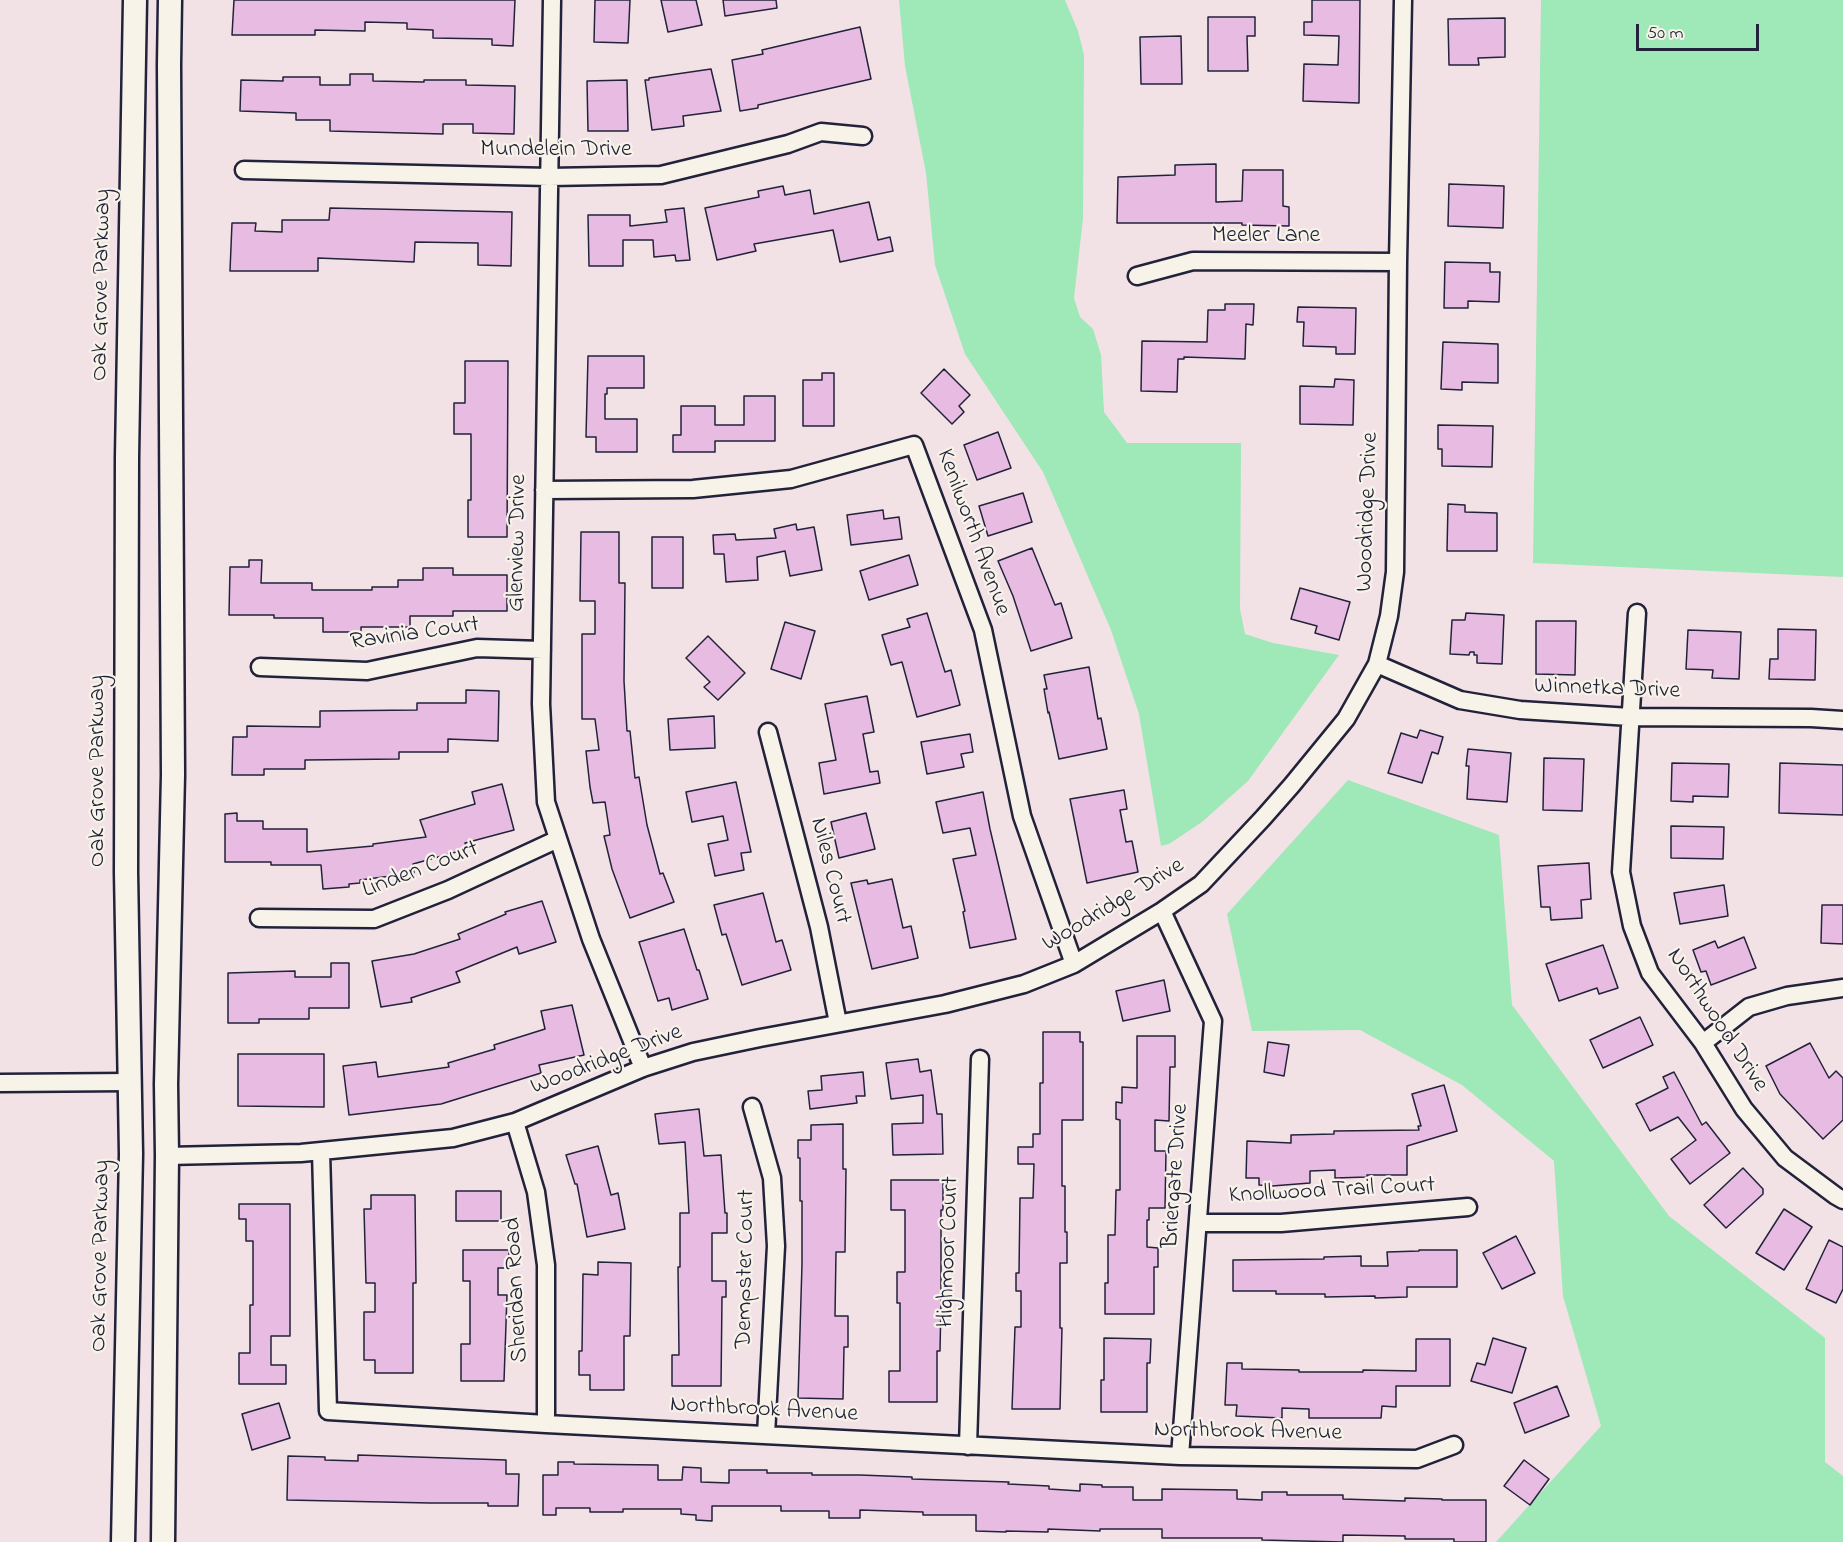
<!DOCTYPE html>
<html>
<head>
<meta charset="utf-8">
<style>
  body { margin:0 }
  #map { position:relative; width:1843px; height:1542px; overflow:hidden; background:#f2e2e6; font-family:"Indie Flower",sans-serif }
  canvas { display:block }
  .scale { position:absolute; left:1636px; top:24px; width:123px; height:27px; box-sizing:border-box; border:3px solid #22223b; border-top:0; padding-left:8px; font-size:18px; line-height:21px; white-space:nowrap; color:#22223b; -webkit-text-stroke:4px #f7f3e8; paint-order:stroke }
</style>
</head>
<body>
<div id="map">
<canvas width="1843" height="1542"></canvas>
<div class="scale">50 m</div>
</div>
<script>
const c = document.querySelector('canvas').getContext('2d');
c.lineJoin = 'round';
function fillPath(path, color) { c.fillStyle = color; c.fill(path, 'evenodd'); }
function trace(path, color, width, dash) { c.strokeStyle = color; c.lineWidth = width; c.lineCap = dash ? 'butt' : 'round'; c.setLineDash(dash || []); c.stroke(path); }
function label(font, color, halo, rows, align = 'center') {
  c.font = font + ' "Indie Flower",sans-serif'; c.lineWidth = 4.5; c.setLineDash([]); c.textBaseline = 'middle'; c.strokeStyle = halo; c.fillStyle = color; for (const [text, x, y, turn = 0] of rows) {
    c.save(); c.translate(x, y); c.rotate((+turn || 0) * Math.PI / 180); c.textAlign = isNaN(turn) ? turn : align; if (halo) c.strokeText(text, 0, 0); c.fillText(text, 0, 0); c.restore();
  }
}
fillPath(new Path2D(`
  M899 0H1065L1078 31 1084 55 1083 218 1074 298 1080 317 1093 329 1101 355 1104 412 1127 443H1241L1240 609 1245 634 1273 643 1339 655 1248 781 1202 822 1169 844 1161 846 1139 714 1111 630 1043 472 965 354 935 265 926 173 905 66Z
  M1541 0H1843V577L1533 563Z
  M1348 780 1499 835 1512 1005 1669 1216 1825 1338V1462L1843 1476V1542H1496L1601 1426 1563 1296 1554 1161 1462 1085 1360 1030 1252 1031 1227 914Z`), '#9fe8b7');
const building = new Path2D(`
  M234 0H515L513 46 492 45V39L433 38V30L407 29V23L365 22V31L315 30V35H232Z
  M595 0H630L628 43 594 42Z
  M661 0H696L702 25 668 32Z
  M723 0H776L777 8 725 16Z
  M1312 0H1360L1359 103 1303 101 1304 64 1338 65 1339 36 1304 35V22H1312Z
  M1208 17H1255V36H1247L1248 71H1208Z
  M1505 18V57L1478 58 1479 65H1449L1448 19Z
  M860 27 871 79 758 105V108L740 111 732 60 763 54 762 50Z
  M1181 36 1182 84H1141L1140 37Z
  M711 69 721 111 683 116 684 126 652 130 645 80H649V78Z
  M350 74H373V81L424 82V80H466V85L515 86 514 134 473 133V124H443V134L330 131V120H296V113L240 111 241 80 283 81V77H320V85H350Z
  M627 80 628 131H588L587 81Z
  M1216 164V202L1242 201 1243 170H1283V206L1289 207V226L1242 225V223H1117L1118 177 1175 175V165Z
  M1449 184 1504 186 1503 228 1448 226Z
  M783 186 785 195 810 190 814 214 869 202 878 240 890 237 893 251 840 262 833 230 754 244 756 251 717 260 705 208 759 197 758 191Z
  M330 208 512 212 511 266 478 265V243L415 242 414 262 318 258V271H230L232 223H256L255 231 282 232V220H329Z
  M684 208 690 260 676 261 675 255 654 257 653 240H623V266H589L588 215H630V226L667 222 665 210Z
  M1445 262 1490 263V272H1500L1499 302 1468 301V308H1444Z
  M1225 304H1254L1253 325 1246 324 1245 359 1184 357V359H1178L1177 392 1141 391 1142 341 1207 342 1208 310H1225Z
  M1298 307 1356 308 1355 354H1336V347L1303 346 1304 322H1297Z
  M1443 342 1498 344V383L1462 382V390L1441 389Z
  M588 356H644V388H607V394H605V419H637V452H596V437H586Z
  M465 361H508L507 537H468V500H471V434H454V403H465Z
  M944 369 970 395 959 406 964 412 952 424 921 393Z
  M822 373H834V426H803V380H822Z
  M1335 379 1354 380 1353 425 1300 424V386L1334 387Z
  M744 396H775V441H715V452H673V435H681V406H715V425H744Z
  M1438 425 1493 426 1492 467 1442 466V449H1438Z
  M998 432 1011 468 977 480 964 445Z
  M1023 493 1032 522 988 536 979 506Z
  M1448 504 1465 505V512L1497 513V551H1447Z
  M883 510 884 519 899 517 902 539 851 545 847 515Z
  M796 524 797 530 814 527 822 570 790 576 785 551 757 557 758 580 726 582 724 554H714L713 535 735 534 736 540 776 538 774 529Z
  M581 532H619V583H625L624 681 627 731H630L635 778 639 777 647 825 660 874 663 873 674 902 630 918 612 869 604 836 610 835 605 802 593 803 590 787 586 751 599 750 595 719H582V634H595V601H580Z
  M652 537H683V588H652Z
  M1032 548 1055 605 1061 603 1072 638 1031 651 1013 596 998 561Z
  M909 555 918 585 869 600 860 571Z
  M249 560H262L261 583H312V590H372V587H398V580H423V568H453V575H507V611H453V616H410V627H361V632H323V618H274V615H229L230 567H249Z
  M1300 588 1350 602 1339 640 1315 633 1317 626 1291 619Z
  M927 613 945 672 951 670 960 705 917 717 902 662 891 665 882 635 910 627 907 619Z
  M1466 613 1504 615 1502 664 1477 663V655H1474V652H1470L1469 655 1450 654 1452 620H1465Z
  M1536 621H1576L1575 675 1536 674Z
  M785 622 815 631 801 679 771 669Z
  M1778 629 1816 630 1815 680 1769 679 1770 659H1778Z
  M1688 630 1741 632 1739 679 1712 678 1713 670 1686 669Z
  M708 636 745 673 718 700 704 687 710 682 686 658Z
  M1089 667 1098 719 1101 718 1107 749 1059 759 1049 712 1048 713 1044 689H1047L1044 675Z
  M466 690 499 691 498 741 448 739V752H399V759L305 760V769H264V775H232L233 737H247V726L320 727V711L417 710V703H466Z
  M867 696 874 732 863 734 870 772 878 771 880 783 824 794 819 763 836 760 825 704Z
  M714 716 715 748 670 750 668 719Z
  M1420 730 1443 737 1438 754 1432 752 1422 783 1388 773 1401 733 1417 738Z
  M970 734 973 752 961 754 964 767 927 774 921 742Z
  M1468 749 1511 753 1507 802 1467 799 1469 766H1466Z
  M1544 758 1584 759 1582 811 1543 810Z
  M1672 763 1729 764 1728 797 1693 796V802L1671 801Z
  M1780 763 1843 765V815L1779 813Z
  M736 782 751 852 741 853 744 870 715 876 708 844 728 840 723 816 692 822 686 792Z
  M502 784 514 830 465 843 467 849 413 864 414 873 360 880V883L349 884V887L323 889 321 865H271V862H225V814L237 813V821H263V829H307V852L373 846V844L426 837 420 820 475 804 472 792Z
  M1124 790 1127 809 1120 810 1126 842 1132 841 1138 872 1087 883 1070 799Z
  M983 792 990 829 1016 939 970 948 963 912 965 911 953 859 976 855 970 828 943 833 936 802Z
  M866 813 875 849 839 858 831 822Z
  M1671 826 1724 827 1723 859 1671 858Z
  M1589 863 1591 899 1581 900 1582 918 1551 920 1550 907H1541L1538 866Z
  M892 879 903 928 911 926 918 958 872 969 851 883 867 880 868 884Z
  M1724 885 1728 916 1680 924 1674 893Z
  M763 893 776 942 782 940 791 970 742 985 726 934 722 935 714 905Z
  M542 901 556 942 519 954 517 947 456 972 460 982 411 998 412 1002 381 1007 372 961 414 954 460 939 458 934 506 914 505 912Z
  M1822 905H1843V944L1821 943Z
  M684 929 697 970H699L708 999 672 1010 669 998 658 1001 639 942Z
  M1744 937 1756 968 1711 985 1706 971 1701 972 1693 950 1715 941 1718 948Z
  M1603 945 1618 988 1599 994 1597 988 1559 1001 1546 964Z
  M331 963H349V1008H309V1019H259V1023H228V973L295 971V977H331Z
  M1164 980 1170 1011 1123 1021 1116 991Z
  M572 1005 584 1055 539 1065 541 1073 441 1104 349 1115 343 1066 376 1062 378 1077 449 1067 448 1063 495 1049 494 1045 545 1029 541 1011Z
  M1640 1017 1653 1045 1603 1068 1590 1040Z
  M1043 1032H1080V1042H1083V1120H1062V1186H1065V1232H1067V1263H1060V1328H1062L1060 1409H1012L1015 1327H1021V1291H1016V1273H1019L1020 1198H1033L1034 1164H1018V1147H1033V1134H1040V1083H1043Z
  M1137 1036H1175V1067H1170L1169 1121 1155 1120V1151H1166L1165 1208H1149V1220H1147V1247L1158 1248V1267H1154V1314H1105V1283H1108V1235H1115L1116 1190H1120V1120L1116 1119V1102L1122 1103V1087L1137 1088Z
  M1268 1042 1289 1045 1284 1076 1264 1072Z
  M1810 1043 1829 1078 1836 1071 1843 1078V1120L1823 1139 1780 1094 1766 1066Z
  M238 1054H324V1107L238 1106Z
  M918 1059 920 1072 931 1070 937 1114H942L943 1154 893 1155 892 1124 923 1123V1095L891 1099 886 1063Z
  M863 1072 865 1096H856L857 1103 810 1109 808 1091 822 1090 821 1076Z
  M1674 1072 1702 1125 1706 1122 1730 1153 1690 1184 1671 1159 1696 1140 1678 1117 1650 1131 1636 1104 1668 1088 1663 1077Z
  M1444 1085 1457 1131 1407 1146V1175H1367V1177L1335 1178V1170L1310 1171V1183L1272 1186 1259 1185V1178H1246L1247 1141 1291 1143V1135L1334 1134V1131L1419 1130 1418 1126H1421L1412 1094Z
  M699 1109 704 1156 721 1155 725 1213H727V1233H712V1281H726V1297H722L721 1386H672V1355H679L678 1267H680V1213H689L685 1142 659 1144 655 1114Z
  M843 1124V1169H846L845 1252H836L835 1316H848V1347H844L843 1399 798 1398 802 1264V1201H800V1158H798V1140H811V1125Z
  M598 1146 611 1195 618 1193 625 1229 587 1237 577 1184H575L566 1155Z
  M1743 1168 1763 1189V1194L1726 1228 1704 1205Z
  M891 1180H943V1210H941V1303L940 1351H937V1402H889V1371H900V1303H897V1272H905V1210H891Z
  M456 1191H501V1221H456Z
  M371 1195H415L416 1283H413V1373H375V1360H364V1312H375V1283H366L364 1209H371Z
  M239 1204H290V1336H271V1365H286V1384H239V1353H250V1305H253V1241H246V1219H239Z
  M1784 1209 1812 1227 1784 1270 1756 1253Z
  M1516 1236 1535 1273 1502 1289 1483 1253Z
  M1829 1240 1843 1247V1289L1836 1303 1806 1289Z
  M463 1250H509V1268H498V1295H507L504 1381H461V1344H470V1281H463Z
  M1419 1250H1457V1287H1407V1297L1375 1298V1296L1325 1297V1294H1276V1291H1233V1260L1324 1259V1257L1361 1256V1266H1388L1387 1252 1419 1251Z
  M598 1262 631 1263 630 1336H624V1390H590V1375H579V1351H582L583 1274 598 1275Z
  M1104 1338 1151 1339 1150 1363H1147V1412H1101V1380H1104Z
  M1493 1338 1526 1348 1512 1393 1471 1381 1477 1363 1485 1365Z
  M1416 1339H1450V1386H1396V1407L1382 1406 1381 1418H1309V1409L1282 1408V1418L1236 1416 1237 1405H1225L1227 1363H1242V1369L1299 1370V1372H1363V1370L1416 1371Z
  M1557 1386 1569 1416 1525 1433 1514 1403Z
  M279 1403 290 1438 252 1450 242 1414Z
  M358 1455 506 1460V1474H519L518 1506H488V1503H430L287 1500 288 1456 325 1457V1460L358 1461Z
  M1524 1460 1549 1479 1530 1505 1504 1486Z
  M558 1462H574V1464L658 1465V1480H682L683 1467 701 1468V1482L729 1483V1470H767V1473H812V1475H860L912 1477V1479L1009 1482 1008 1484 1049 1486V1489L1080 1491V1484L1102 1485V1487H1133V1500H1162V1489L1237 1490V1499L1262 1500V1492H1287V1495H1343V1499L1405 1501V1498L1442 1499V1500H1486V1542H1454V1539H1405V1536L1343 1535V1542L1262 1540V1538H1162V1529H1100V1531L1048 1529V1532L1006 1531V1532L976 1531V1515H923V1512L860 1510V1518H829V1511H781V1506H712V1521L696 1520V1515L681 1514V1509H623V1512H590V1508H556V1515H543V1475H558Z`);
fillPath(building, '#e8bce2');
trace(building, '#22223b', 1.5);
const minor = new Path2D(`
  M552 0 541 704 546 802 591 939 643 1068
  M244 170 549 177 661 175 788 144 821 132 863 136
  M1137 276 1193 261 1398 262
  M544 490 693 489 791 479 914 445 983 630 1022 816 1074 964
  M1637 613 1621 872 1632 926 1650 973 1703 1043 1744 1109 1785 1158 1836 1196 1843 1200
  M1377 664 1460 700 1520 710 1630 717 1811 718 1843 720
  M260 667 367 671 477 648 542 650
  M768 732 819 927 838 1023
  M1162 911 1213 1021 1180 1456
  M259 918 374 919 448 890 558 839
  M1703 1043 1749 1007 1787 996 1843 988
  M0 1083 129 1082
  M752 1107 772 1178 776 1246 766 1435
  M515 1122 536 1192 546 1265V1424
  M321 1151 328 1411 546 1424 1180 1456 1417 1459 1454 1445
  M167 1156 301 1153 453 1138 515 1122 643 1068 693 1052 760 1038 945 1004 1024 984 1074 964 1162 911 1201 884 1263 818 1292 785 1346 719 1377 664 1389 616 1395 572 1398 262 1403 0
  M1198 1223H1281L1468 1207
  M968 1446 980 1059`);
const secondary = new Path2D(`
  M123 1542 131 1154 126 872 127 457 135 0
  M163 1542 167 1156 166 1084 173 775 169 65 170 0`);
trace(minor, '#22223b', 21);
trace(secondary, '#22223b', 27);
trace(minor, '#f7f3e8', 16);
trace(secondary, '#f7f3e8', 22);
label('24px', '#22223b', '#f7f3e8', [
  ["Mundelein Drive",556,151],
  ["Meeler Lane",1266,237],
  ["Oak Grove Parkway",103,285,-89],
  ["Woodridge Drive",1369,512,-88],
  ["Kenilworth Avenue",972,533,70],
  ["Glenview Drive",519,543,-89],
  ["Ravinia Court",415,635,-8],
  ["Winnetka Drive",1607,690,2],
  ["Oak Grove Parkway",99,771,-90],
  ["Linden Court",421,871,-21],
  ["Niles Court",829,871,76],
  ["Woodridge Drive",1114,906,-31],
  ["Northwood Drive",1716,1021,57],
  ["Woodridge Drive",607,1061,-21],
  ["Briergate Drive",1177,1176,-86],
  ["Knollwood Trail Court",1332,1192,-3],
  ["Highmoor Court",950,1252,-88],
  ["Oak Grove Parkway",102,1256,-89],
  ["Dempster Court",747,1269,-89],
  ["Sheridan Road",518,1290,-93],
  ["Northbrook Avenue",764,1411,3],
  ["Northbrook Avenue",1248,1433,1]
]);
</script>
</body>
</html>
